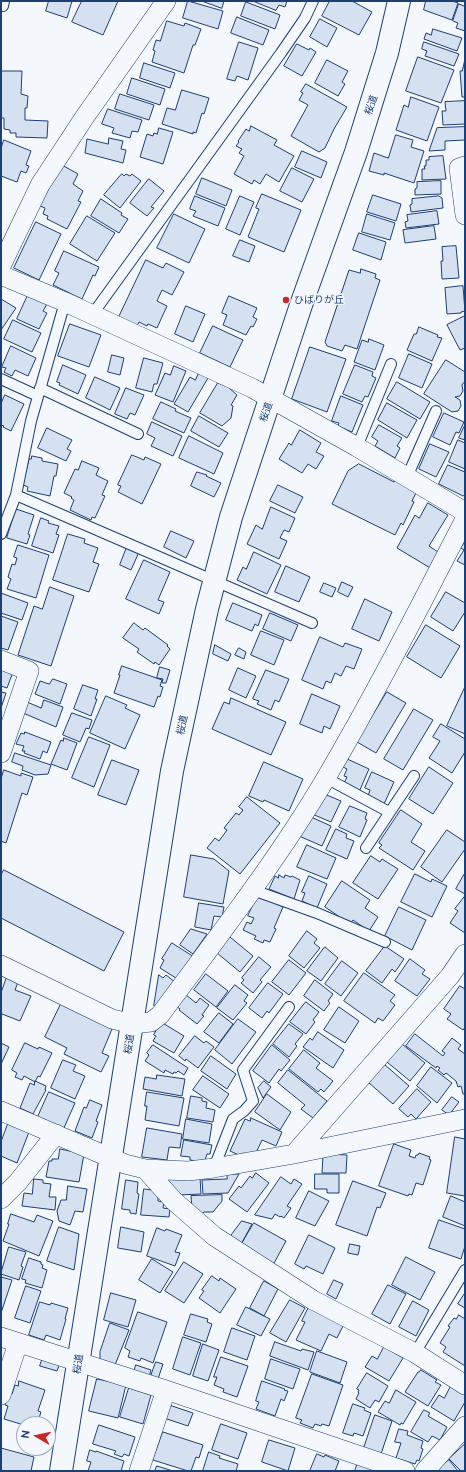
<!DOCTYPE html>
<html>
<head>
<meta charset="utf-8">
<style>
  body { margin:0 }
  #map { position:relative; width:466px; height:1472px; overflow:hidden; background:#f4f7fb; font-family:Ubuntu,sans-serif }
  canvas { display:block }
  .frame { position:absolute; inset:0; border:2px solid #1d3f73; pointer-events:none }
  .north { position:absolute; left:16px; top:1416px; width:40px; height:40px; box-sizing:border-box; background:#f4f7fb; border:1px solid #9eadc5; border-radius:50%; rotate:279deg; font-size:11px; font-weight:700; line-height:16px; text-align:center; color:#1d3f73 }
  .north::after { content:''; display:block; margin:auto; width:14px; height:18px; background:#c62828; clip-path:polygon(50% 0,100% 100%,50% 72%,0 100%) }
</style>
</head>
<body>
<div id="map">
<canvas width="466" height="1472"></canvas>
<div class="frame"></div>
<div class="north">N</div>
</div>
<script>
const c = document.querySelector('canvas').getContext('2d');
c.lineJoin = 'round';
function fillPath(path, color) { c.fillStyle = color; c.fill(path, 'evenodd'); }
function trace(path, color, width, dash) { c.strokeStyle = color; c.lineWidth = width; c.lineCap = dash ? 'butt' : 'round'; c.setLineDash(dash || []); c.stroke(path); }
function label(font, color, halo, rows, align = 'center') {
  c.font = font + ' Ubuntu,"Noto Sans JP",sans-serif'; c.lineWidth = 3; c.setLineDash([]); c.textBaseline = 'middle'; c.strokeStyle = halo; c.fillStyle = color; for (const [text, x, y, turn = 0] of rows) {
    c.save(); c.translate(x, y); c.rotate((+turn || 0) * Math.PI / 180); c.textAlign = isNaN(turn) ? turn : align; if (halo) c.strokeText(text, 0, 0); c.fillText(text, 0, 0); c.restore();
  }
}
const building = new Path2D(`
  M49 1H72L67 18 46 11Z
  M82 1H118L103 35 72 22Z
  M188 1 223 11 218 29 183 18Z
  M202 1H224L222 8Z
  M253 1H287L285 7 279 5 276 10Z
  M330 1H352L372 12 359 35 322 16Z
  M426 1H452L458 3 452 20 424 10Z
  M246 2 280 15 275 29 241 16Z
  M459 4 464 6 465 4V31L456 28 458 23 453 21Z
  M237 17 269 30 263 45 231 33Z
  M320 19 337 28 327 47 310 37Z
  M167 21 184 26 185 23 201 29 195 45H193L184 73 152 62 155 51 153 50 156 40 160 41Z
  M433 29 462 38 457 51 424 39 426 33 431 35Z
  M239 42 258 48 248 80 237 76 235 81 227 79Z
  M424 42 459 54 454 66 425 56 427 51 422 49Z
  M297 44 309 50 310 48 316 52 302 76 284 66Z
  M418 57 454 70 441 103 406 91Z
  M465 59V97H462L460 71H462Z
  M327 60 348 71 342 82 345 84 338 96 315 83Z
  M144 63 175 73 170 88 140 78Z
  M1 71H22L21 94 28 96 27 108H25V120L48 121 47 138 16 137V133H10V130L4 129V118H1Z
  M132 78 165 89 160 105 127 94Z
  M306 84 347 107 334 129 325 148 319 152 291 136 308 105 299 100 303 93 301 92Z
  M182 90 209 98 204 114 202 113 196 133 193 132V134L162 124 167 108 175 110Z
  M120 94 154 105 149 120 115 109Z
  M411 97 439 107 427 141 396 130 404 105 408 107Z
  M465 101V124L443 125 442 111H446L445 102Z
  M108 109 142 120 138 132 132 131 130 138 112 133 114 128 102 124Z
  M251 126 277 140 274 145 294 156 279 182 266 174 260 184 254 180 252 184 234 174 244 156 239 153 242 149 236 146 239 142 238 141 246 129 249 131Z
  M465 127V140L445 141V150L429 151 437 128Z
  M159 128 173 132 163 164 140 157 147 134 153 136 154 133 157 134Z
  M396 135 413 140 411 147 424 151 414 183 384 173V175L369 171 374 153 388 158Z
  M109 138 123 141 121 149 126 150 123 163 85 153 87 139 108 144Z
  M4 140 31 151 26 165 29 166 26 173 21 171 17 182 1 176V149Z
  M302 151 327 162 321 178 295 167Z
  M443 156 446 179 422 180V169H425L424 166H426V160H429V157Z
  M62 165 78 174 73 184 83 191 78 201 81 202 67 229 47 219 48 216 43 214 45 208 40 206Z
  M292 168 314 179 302 202 280 191Z
  M122 174 124 176 126 174 130 176 132 174 141 181 120 208 104 195Z
  M202 178 232 190 226 206 196 194Z
  M149 179 164 191 151 207 154 208 147 216 130 203Z
  M441 181V194L415 195V189L417 188V182Z
  M262 194 301 210 284 252 248 237 259 209 256 208Z
  M373 195 401 204 396 221 367 212Z
  M195 196 225 208 218 226 193 216 196 211 190 209Z
  M240 196 254 202 240 235 226 229Z
  M439 196 442 198 443 208 411 212 410 205 412 204V199Z
  M101 199 122 213 121 215 128 219 119 233 91 216Z
  M437 211 439 224 406 228 405 222 408 221 407 215Z
  M174 214 205 229 189 263 157 248Z
  M367 214 395 223 390 240 362 232Z
  M87 216 115 233 97 261 70 244Z
  M36 222 61 234 39 280 14 268Z
  M434 226 436 239 405 243 403 230Z
  M359 233 386 242 381 260 353 250Z
  M240 240 255 246 249 262 233 256Z
  M456 246 459 278 442 279 441 261H443L442 247Z
  M64 251 99 267 95 276 93 275 82 299 53 285 59 273 55 271Z
  M146 260 163 268 166 263 184 272 172 295 162 290 157 301 167 306 157 328 148 324 147 326 139 322 137 326 119 317Z
  M361 269 376 274 375 278 380 280 357 349 345 345 342 351 327 346 325 342 349 270 360 273Z
  M463 286 465 311 461 312V313L447 314 445 288Z
  M28 295 47 304 43 311 47 313 39 329 17 319Z
  M229 296 257 308 253 317 257 319 253 327 251 326 246 335 223 325 227 315 222 313Z
  M1 299 16 308 1 330Z
  M186 306 205 314 193 342 175 334Z
  M465 316V348L460 350 447 325Z
  M13 320 41 333 32 352 4 339Z
  M70 324 101 335 89 367 58 356Z
  M213 326 243 340 230 367 200 353Z
  M419 327 438 335 437 337 442 338 432 361 407 350 414 334H416Z
  M369 339 384 345 375 370 354 362 362 340 368 342Z
  M11 346 36 358 28 376 15 370 12 376 4 372 6 368 2 367Z
  M310 347 346 359 327 412 292 399Z
  M409 354 432 364 422 388 399 378Z
  M112 355 124 358 120 375 108 372Z
  M144 358 163 363 157 384H154L152 392 136 388Z
  M446 360 465 372V381L462 385 463 391 460 396 455 397 460 400 461 406 458 411 452 412 424 394Z
  M63 365 86 375 78 394 59 385 60 383 57 382Z
  M355 365 373 372 372 376 376 378 368 397 365 396 362 402 343 394Z
  M174 366 186 371 173 402 155 395 165 373 170 375Z
  M199 373 208 378 188 412 174 404 190 377 195 380Z
  M95 377 120 388 110 410 86 398Z
  M397 382 430 402 420 419 387 399Z
  M218 383 228 387 237 395 231 405 233 406 231 418 222 426 200 413Z
  M126 388 144 395 135 415 130 413 127 419 115 414Z
  M5 395 24 404 11 431 3 427 4 426 1 425V404Z
  M341 396 363 405 352 432 338 426 339 423 332 421Z
  M161 402 176 409 175 411 191 418 184 433 153 419Z
  M387 403 417 420 407 438 378 420Z
  M444 413 464 422 459 433 456 432 450 445 433 437Z
  M199 416 228 433 219 447 191 431Z
  M152 422 182 436 173 456 151 446 155 438 147 434Z
  M379 425 402 438 397 446 400 448 395 458 375 446 378 441 372 437Z
  M465 425V440L459 438Z
  M47 428 72 440 67 449 71 451 66 461 38 448Z
  M300 430 321 443 316 452 324 456 316 469 308 464 302 473 279 459 289 443 291 445Z
  M189 436 223 453 214 474 179 458Z
  M458 440 465 443V469L449 462Z
  M430 444 449 452 436 477 419 469Z
  M132 455 144 460 145 457 161 464 142 504 118 492 121 486 118 485Z
  M32 456 42 458V461L58 464 56 476H54L50 496 27 491 28 487 21 484 23 471 26 472 29 459H31Z
  M82 461 99 468 96 475 108 481 102 495 105 496 95 518 92 517 91 520 70 510 74 500 71 498 72 497 64 493 75 469 78 470Z
  M359 464 394 482 395 480 417 491 412 501 414 502 403 525 401 523 395 535 332 504 348 471Z
  M448 465 465 472V495L463 496 439 484Z
  M197 472 207 475 206 476 221 483 214 497 191 486Z
  M278 485 303 497 295 513 270 501Z
  M428 503 448 515 429 546 441 554 432 569 397 548 415 515 419 518Z
  M271 507 295 518 289 532 284 530 280 538 287 541 279 559 247 544 256 525 262 529Z
  M16 509 34 515 28 534 30 535 27 544 7 538Z
  M41 518 49 521 48 523 59 526 56 534 59 535 53 553 32 546Z
  M171 531 194 541 186 558 164 547Z
  M68 534 85 539 84 543 98 548 93 562 99 564 89 592 53 580Z
  M465 542V565L457 561 464 550 461 548Z
  M18 545 49 555 36 598 7 589 11 579 8 577 12 564 15 565 17 558 14 557Z
  M127 547 139 552 131 570 120 565Z
  M254 552 281 565 267 594 237 580 243 567 246 569Z
  M144 560 170 572 158 600 164 602 159 614 126 599Z
  M286 566 310 577 299 602 275 592Z
  M342 582 353 587 348 597 338 592Z
  M324 583 336 588 332 597 320 592Z
  M50 587 74 596 51 666 18 655 34 606 42 609Z
  M446 592 465 603V612L453 631 431 617Z
  M1 593 28 603 22 620 1 613Z
  M365 599 392 612 379 641 352 629Z
  M233 603 262 615 258 626 255 624 252 631 226 620Z
  M270 613 298 625 291 641 263 629Z
  M1 616 18 622 8 650 1 648Z
  M134 623 143 630 145 628 168 645 167 646 170 649 159 665 155 662 154 664 137 652 139 649 123 638Z
  M426 625 460 646 441 678 407 657Z
  M261 631 284 640 274 665 251 655Z
  M320 637 343 647 345 643 362 649 354 669 346 666 341 676 335 673 331 683 326 681 323 689 302 680Z
  M215 645 231 654 228 661 213 654Z
  M239 648 246 652 244 659 235 655Z
  M122 666 162 680 160 686 163 687 160 697 158 696 154 707 114 693 120 675H119Z
  M160 667 170 670 166 683H162L163 679 157 678Z
  M1 668 13 672 7 688 1 686Z
  M238 668 256 676 246 698 229 690Z
  M266 670 289 679 279 702 275 700 271 710 257 704 259 701 253 699Z
  M53 679 67 684 60 704 35 694 40 681 49 684Z
  M83 685 98 690 95 699H97L91 716 74 709Z
  M465 687V734L447 726Z
  M1 692 6 693 1 708Z
  M387 692 406 703 376 753 357 742Z
  M312 694 340 706 330 729 324 726 322 733 300 724Z
  M106 696 127 705 125 708 140 715 125 749 90 733Z
  M231 698 286 722 271 755 212 729 224 702 229 704Z
  M44 700 63 707 56 727 23 713 27 702 41 708Z
  M414 709 433 720 403 770 384 759Z
  M72 713 92 720 89 729 86 728 80 742 63 735Z
  M441 724 465 739V752L452 773 429 758 440 741 433 737Z
  M25 732 51 742 47 753 43 751 40 759 24 753 25 751H22L24 746 16 744 21 733 24 734Z
  M89 737 110 745 94 787 72 778Z
  M64 738 77 743 67 770 51 764 61 740 63 741Z
  M15 753 51 765 48 774 35 775 22 770 23 766 12 762Z
  M345 758 369 769 359 792 343 785 347 777 344 776 347 769 341 766Z
  M112 760 139 770 126 805 98 795Z
  M264 762 303 779 289 811 264 800 263 802 249 796Z
  M429 767 453 783 433 814 409 799Z
  M4 770 21 776V773L33 777 27 795 22 793 6 843 1 841V779Z
  M372 772 394 782 384 804 368 796 370 790 365 788Z
  M322 793 341 801 331 822 312 814Z
  M247 797 280 823 240 874 207 848 215 838 219 841 227 830 224 828 236 813 239 815 243 810 239 807Z
  M350 806 367 813 365 819 367 820 360 837 339 827Z
  M401 810 422 824 411 842 425 851 413 870 379 848 382 845 379 843Z
  M311 817 331 826 322 846 299 836Z
  M336 829 347 834 346 838 354 841 347 859 326 850Z
  M447 830 465 842V849L442 882 421 867Z
  M307 845 336 858 327 879 297 867Z
  M191 855 214 859 229 871 223 904 184 897Z
  M371 856 380 862 382 859 398 869 378 899 353 883Z
  M4 870 124 932 104 971 1 918V875Z
  M465 873V894L456 889Z
  M415 874 431 882 432 879 447 886 432 917 401 902Z
  M279 875 284 878 285 875 291 877 292 876 300 880 294 899 269 889 275 876 278 878Z
  M309 876 327 884 317 908 302 901 305 893 302 892Z
  M342 881 370 900 365 908 378 917 369 931 353 920 350 924 325 907Z
  M258 895 283 907 274 928 276 929 270 942 264 940 263 943 254 939 256 936 243 930 247 922 251 924 254 918 248 916Z
  M465 896V933L450 923 458 911 455 909Z
  M199 903 224 907 222 917 214 916 211 930 195 927Z
  M399 907 426 920 412 950 385 936Z
  M191 929 207 934 193 954 180 945Z
  M307 931 317 939 314 943 320 948 304 968 289 956Z
  M230 937 253 956 240 972 217 953Z
  M172 943 194 957 179 980 160 968 164 960 162 959Z
  M385 946 404 959 395 972 392 969 382 983 366 971Z
  M325 947 338 958 321 981 307 971Z
  M259 957 271 967 260 980 262 982 253 993 241 983 244 980 242 978Z
  M410 959 425 970 422 974 430 979 417 996 395 981Z
  M289 960 306 973 289 995 272 982Z
  M342 961 358 973 341 996 325 984Z
  M364 973 395 995 390 1001 395 1005 383 1021 378 1018 375 1023 344 1001Z
  M206 974 228 991 216 1007 194 990Z
  M159 975 163 978 166 975 175 982 157 1008 154 1006Z
  M7 977 18 982 15 990 31 996 20 1021 2 1014 1 1017V993Z
  M315 980 333 994 328 1001 330 1003 324 1011 304 996Z
  M268 983 283 994 269 1013 267 1011 262 1018 249 1008Z
  M235 985 248 995 244 1001 247 1003 233 1020 217 1008Z
  M460 986 465 989V1027L463 1030 447 1019 451 1014 444 1009Z
  M185 994 196 1003 200 998 209 1005 202 1015 204 1016 197 1024 179 1010 180 1009 176 1006Z
  M306 1002 319 1012 313 1020 315 1022 306 1034 290 1022Z
  M61 1004 112 1029 102 1053 109 1056 101 1072 64 1054 67 1048 45 1037Z
  M339 1007 359 1021 345 1043 324 1030Z
  M219 1013 233 1024 219 1043 204 1032Z
  M238 1019 256 1032 232 1064 215 1050Z
  M161 1022 184 1036 174 1053 153 1041 156 1036 154 1035Z
  M289 1024 303 1034 295 1044 297 1046 289 1057 273 1044Z
  M318 1032 344 1050 333 1068 303 1047 310 1038 312 1040Z
  M415 1034 443 1056 445 1053 442 1051 452 1038 461 1045 458 1049 465 1054V1094H463L461 1086 458 1087 456 1081 446 1073 444 1075 438 1070 440 1068 437 1066 436 1068 406 1046Z
  M195 1036 204 1043 206 1041 214 1047 198 1068 186 1059 185 1061 179 1056Z
  M1 1043 9 1047 1 1064Z
  M25 1043 38 1049 39 1047 52 1053 40 1077 38 1076 35 1082 24 1076 22 1080 15 1077 17 1073 12 1070Z
  M402 1044 425 1063 410 1081 387 1062Z
  M153 1045 188 1068 184 1075 178 1071 176 1073 174 1072 173 1074 165 1070 164 1073 145 1061 149 1055 147 1053Z
  M272 1045 290 1060 281 1071 279 1069 269 1083 253 1071Z
  M304 1050 320 1063 316 1068 333 1081 324 1092 321 1089 318 1092 289 1069Z
  M211 1056 236 1074 227 1089 201 1071Z
  M63 1060 76 1065 73 1071 85 1076 75 1099 51 1088Z
  M384 1064 409 1086 393 1104 368 1082Z
  M431 1067 452 1083 437 1103 417 1086Z
  M288 1070 327 1101 313 1118 301 1109 305 1105 278 1083Z
  M157 1075 185 1079 182 1096 143 1089 145 1077 156 1079Z
  M203 1076 229 1094 220 1108 193 1090Z
  M35 1081 46 1086 45 1090H46L33 1114 20 1108 30 1083 34 1085Z
  M264 1081 271 1087 263 1098 258 1088Z
  M417 1089 431 1102 416 1119 411 1114 408 1117 399 1109Z
  M49 1092 75 1103 63 1130 37 1119Z
  M147 1092 184 1098 179 1126 145 1120 147 1106H145Z
  M267 1094 291 1112 280 1130 255 1112Z
  M191 1096 202 1098V1101L207 1102 206 1108 215 1110 213 1122 187 1118Z
  M452 1097 459 1102 449 1115 442 1110Z
  M90 1100 102 1105 96 1121 98 1122 92 1138 75 1131 84 1107 86 1108Z
  M251 1118 282 1132 276 1146 262 1140 255 1155 251 1157 243 1153 241 1156 230 1151 245 1119 250 1121Z
  M186 1119 212 1124 209 1143 183 1139Z
  M8 1124 29 1132 17 1163 1 1156V1142Z
  M147 1128 182 1134 180 1148 169 1147 167 1160 142 1157Z
  M455 1137 465 1139V1196L447 1193Z
  M184 1140 212 1145 210 1154H207L205 1160H203L202 1162 190 1160V1157L181 1156Z
  M394 1144 411 1150 409 1156 415 1158 416 1155H418L419 1153 430 1157 429 1159 431 1160 423 1185 416 1183 412 1195 409 1194 408 1196 379 1186Z
  M60 1149 84 1154 79 1182 46 1177 49 1161H52V1159H58Z
  M328 1154 347 1155 346 1173H322L323 1156Z
  M256 1173 269 1183 247 1212 229 1199 239 1186 241 1188 250 1176 252 1178Z
  M227 1174H239L228 1193 203 1194 202 1180 227 1179Z
  M315 1174H339V1193H327V1189H315Z
  M200 1177 201 1194 178 1195 166 1179Z
  M281 1177 291 1184 294 1179 302 1184 287 1206 291 1208 284 1218 281 1216 280 1217 275 1214 272 1219 255 1215Z
  M34 1179 43 1180V1183L51 1184 49 1197H56L55 1210 22 1206 24 1193 32 1194Z
  M126 1180 138 1182 137 1193 139 1194 136 1214 130 1213V1210L122 1209Z
  M353 1181 386 1193 380 1208 377 1207 367 1236 336 1225Z
  M68 1186 87 1189 83 1212 75 1211 70 1225 59 1221 57 1211 61 1200H66Z
  M144 1189 152 1190 158 1195V1201L164 1202 163 1208 170 1209 169 1217 141 1215Z
  M309 1191 329 1201 315 1226 296 1218Z
  M222 1195V1201L213 1212H204L201 1214 192 1208 191 1196Z
  M451 1196 465 1202V1226L443 1217Z
  M11 1214 34 1222 37 1215 53 1221 39 1256 3 1241 9 1224H8Z
  M439 1220 465 1229V1246L461 1259 429 1248Z
  M242 1221 252 1224 239 1248 227 1241Z
  M254 1223 286 1241 273 1265 240 1247Z
  M59 1227 79 1234 74 1270 47 1261Z
  M121 1227 144 1232 141 1252 118 1248Z
  M157 1228 165 1231 166 1229 182 1235 175 1252 180 1253 175 1266 147 1256Z
  M309 1235 335 1248 323 1274 306 1266 304 1269 295 1264Z
  M350 1244 360 1246 358 1255 348 1253Z
  M9 1247 26 1252 21 1266 23 1267 19 1280 1 1274Z
  M406 1257 435 1272 420 1300 392 1285Z
  M29 1258 41 1262V1264L43 1265 42 1268 47 1270 42 1288 25 1283 26 1280 22 1279Z
  M152 1259 173 1272 160 1293 139 1280Z
  M184 1262 203 1274 184 1303 165 1291Z
  M212 1276 219 1281 220 1278 236 1289 220 1313 199 1298 204 1291 202 1290Z
  M1 1277 12 1280 1 1313Z
  M334 1280 343 1284 336 1299 327 1294Z
  M264 1281 278 1289 264 1316 250 1308Z
  M388 1285 406 1294 390 1324 372 1314Z
  M26 1286 41 1291 30 1323 15 1318Z
  M111 1293 136 1300 128 1327 104 1320Z
  M465 1293V1308L458 1304Z
  M290 1300 305 1308 286 1342 270 1333Z
  M413 1301 429 1310 416 1336 399 1327Z
  M40 1302 50 1305 51 1303 68 1308 65 1319H66L60 1340 46 1335 44 1340 29 1335Z
  M246 1307 270 1319 261 1336 237 1325Z
  M309 1307 344 1324 337 1338 329 1334 321 1351 296 1340 305 1322 302 1321Z
  M138 1312 167 1322 153 1363 141 1358 140 1361 128 1357 130 1351 125 1348Z
  M191 1314 208 1319 207 1322 212 1324 206 1342 184 1335Z
  M459 1315 465 1319V1366L443 1352 446 1347 440 1343 450 1327 448 1326 454 1318 456 1319Z
  M110 1323 129 1330 115 1365 100 1360V1352Z
  M232 1328 255 1336 247 1360 224 1352Z
  M183 1337 201 1343 190 1375 173 1369Z
  M275 1342 301 1351 302 1349 314 1352 308 1370 270 1356Z
  M203 1344 219 1350 208 1381 193 1376Z
  M384 1347 403 1358 389 1381 365 1367 372 1356 377 1359Z
  M317 1351 347 1362 340 1383 310 1372Z
  M43 1357 60 1363 57 1371 40 1366Z
  M221 1357 248 1366 237 1397 223 1392 224 1389 214 1385 217 1377H214Z
  M271 1359 300 1369 293 1389 265 1379Z
  M156 1362 163 1364 158 1379 151 1376Z
  M136 1365 151 1370 149 1377 134 1372Z
  M421 1370 437 1380 435 1382 441 1385 428 1406 405 1392 418 1372H419Z
  M367 1373 388 1386 379 1402 375 1400 370 1408 356 1399 359 1393 358 1392 359 1390 357 1389Z
  M312 1374 343 1385 329 1426 322 1424 321 1426 315 1424 313 1428 300 1423 302 1420 296 1418Z
  M97 1379 126 1385 118 1418 89 1411Z
  M19 1381 45 1390 38 1411 41 1412 37 1424H24V1425L4 1419 8 1406 5 1405 9 1393 12 1394 15 1385 18 1386Z
  M262 1381 285 1389 284 1390 288 1391 284 1401 281 1399 275 1416 256 1409 259 1402 256 1401Z
  M451 1386 465 1394V1402L454 1421 431 1407 439 1395 444 1398Z
  M129 1388 151 1395 143 1424 120 1417Z
  M396 1390 416 1402 403 1424 401 1423 400 1425 378 1412 385 1401 389 1403Z
  M353 1404 365 1408 364 1410 371 1413 363 1436 354 1433 353 1436 343 1433Z
  M169 1405 193 1413 188 1426 164 1418Z
  M424 1410 430 1413 428 1416 447 1427 440 1440 432 1436 428 1442 411 1432Z
  M375 1415 392 1421 381 1454 364 1448Z
  M221 1424 247 1433 238 1459 212 1450Z
  M99 1425 135 1437 129 1456 124 1454 122 1457 114 1454 116 1451 93 1444Z
  M399 1429 408 1431 407 1435 423 1441 421 1448 423 1449 419 1461 417 1460 415 1464 396 1458 401 1443 395 1442Z
  M163 1432 203 1445 199 1458 196 1457 191 1471H188L153 1460Z
  M269 1440 295 1448 288 1471 262 1462Z
  M465 1444V1471H461L449 1459Z
  M1 1448 34 1457 31 1471H1Z
  M90 1450 96 1452V1451L124 1461 121 1471H88L91 1462 87 1461Z
  M209 1452 220 1456 219 1458 238 1464 236 1471H203Z
  M317 1454 324 1457 325 1455 339 1461 335 1471H310Z
  M449 1460 458 1471H436Z
  M358 1462 383 1471H355Z
  M157 1466 173 1471H155Z`);
fillPath(building, '#d5e0f0');
trace(building, '#1d3f73', 1);
const lane = new Path2D(`
  M3 6 4 1
  M92 315 281 53 305 18 313 1
  M1 379 38 396
  M40 388 138 434
  M357 447 391 364
  M407 477 436 411
  M16 495 312 623
  M1 534 16 495 31 421 65 302
  M326 778 389 812
  M366 848 414 776
  M253 890 317 913 385 942
  M214 1168 233 1119 244 1111 253 1101 243 1070 289 1007
  M415 1353 465 1270`);
const street = new Path2D(`
  M465 166 459 168 465 215
  M1 266 40 185 84 118 166 1
  M1 275 65 302 252 388 357 447 465 512
  M1 660 29 671 1 753
  M1 965 112 1019 133 1024 151 1022 160 1015C217 938 277 861 326 778 376 693 420 606 465 519
  M1 1111 125 1164 145 1169 188 1171 214 1168 294 1154 465 1119
  M294 1154 450 976 465 954
  M145 1169 174 1201 214 1236 313 1300 415 1353 465 1385
  M1 1199 18 1182 56 1134
  M1 1337 166 1390 405 1471
  M1 1395 18 1343
  M139 1471 166 1390
  M425 1471 465 1426`);
const secondary = new Path2D(`
  M61 1471 172 771 207 609 231 517 301 305 356 152 387 53 399 1`);
trace(lane, '#1d3f73', 12);
trace(street, '#1d3f73', 20);
trace(secondary, '#1d3f73', 24);
trace(lane, '#f4f7fb', 10);
trace(street, '#f4f7fb', 19);
trace(secondary, '#f4f7fb', 22);
for (const [x, y, r, color] of [
  [286,300,4,"#c62828"]
]) { const dot = new Path2D(); dot.arc(x, y, r, 0, 2 * Math.PI); c.fillStyle = color; c.fill(dot); trace(dot, '#f4f7fb', 1.5); }
label('10px', '#1d3f73', '#f4f7fb', [
  ["桜道",371,105,-72],
  ["桜道",266,412,-72],
  ["桜道",182,725,-78],
  ["桜道",129,1044,-81],
  ["桜道",78,1364,-81]
]);
label('10px', '#1d3f73', '#f4f7fb', [
  ["ひばりが丘",294,300]
], 'left');
</script>
</body>
</html>
